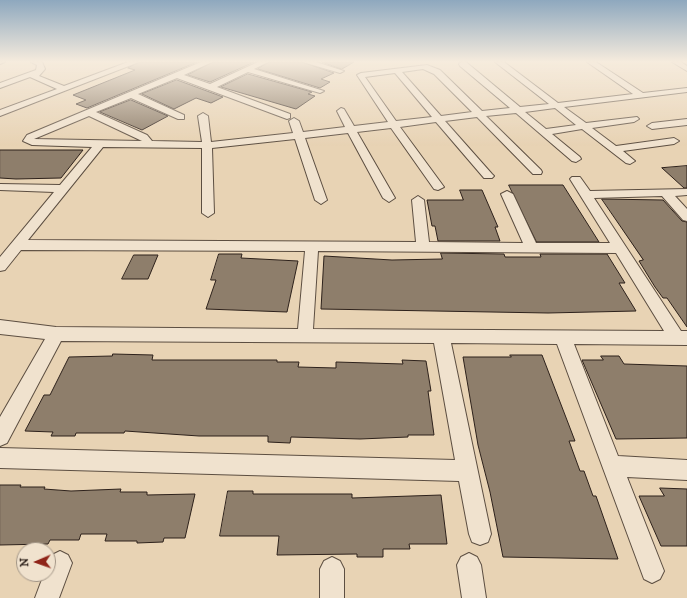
<!DOCTYPE html>
<html>
<head>
<meta charset="utf-8">
<style>
  body { margin:0 }
  #map { position:relative; width:687px; height:598px; overflow:hidden; background:#e8d3b4; font-family:"IM FELL DW Pica",serif }
  canvas { display:block }
  .north { position:absolute; left:16px; top:542px; width:40px; height:40px; box-sizing:border-box; background:#f0e2ce; border:1px solid #a29586; border-radius:50%; rotate:268deg; font-size:11px; font-weight:700; line-height:16px; text-align:center; color:#2d211b }
  .north::after { content:''; display:block; margin:auto; width:14px; height:18px; background:#8f2418; clip-path:polygon(50% 0,100% 100%,50% 72%,0 100%) }
</style>
</head>
<body>
<div id="map">
<canvas width="687" height="598"></canvas>
<div class="north">N</div>
</div>
<script>
const c = document.querySelector('canvas').getContext('2d');
c.lineJoin = 'round';
function fillPath(path, color) { c.fillStyle = color; c.fill(path, 'evenodd'); }
function trace(path, color, width, dash) { c.strokeStyle = color; c.lineWidth = width; c.lineCap = dash ? 'butt' : 'round'; c.setLineDash(dash || []); c.stroke(path); }
const building = new Path2D(`
  M140 62H197L87 108 76 104 86 100 73 95 135 70 128 68Z
  M213 62H254L210 82 188 75Z
  M269 62H302L334 73 321 79 330 82 320 88 258 69Z
  M322 62H354L342 69Z
  M248 74 312 92 308 94 315 96 296 109 221 87Z
  M177 80 223 97 211 103 196 98 174 109 142 94Z
  M131 100 168 116 142 130 100 112Z
  M0 150H83L61 178 16 179 0 178Z
  M687 166V188H684L662 168Z
  M509 185H563L599 242H537Z
  M460 190H482L498 227H495L500 241H438L435 226H432L427 200H463Z
  M602 199 663 200 682 221 687 222V327L667 298H663L655 287 639 261 643 260Z
  M441 253 504 254 505 257H541L540 254H607L625 283H619L636 311 548 313 321 309 324 256 392 260 442 259Z
  M219 254H242L241 258 298 261 287 312 206 309 216 280H211Z
  M134 255H158L148 279H122Z
  M113 354 153 355 152 360H277V362H299L298 367 336 368V362L403 364 402 360 426 361 431 391H428L434 435H408V437L360 439 291 437 290 443 268 442V436H199L125 431 124 433H76L75 436H51L53 432 25 431 44 395H50L69 357 112 356Z
  M510 355H542L575 441H569L580 471H584L593 496H596L618 559 503 557 490 492 478 445 463 357H511Z
  M601 356H619L624 364 687 366V438L616 439 582 360H603Z
  M0 485H21L20 487H45L44 489 71 491 121 489 120 492H147V495L195 494 185 538H164L163 542 137 543V541H105L107 534H81L79 540H50L48 544 0 545Z
  M660 488 687 489V546H661L639 496H664Z
  M228 491H253V494H352V498L441 495 447 544H409L410 549H383V557H357V554L277 555 279 536H220Z`);
fillPath(building, '#8e7e6b');
trace(building, '#2d211b', 1);
const minor = new Path2D(`
  M0 62H5L0 64Z
  M31 62H42L45 69 39 76 64 86 128 62H139L0 116V110L57 89 30 77 0 88V83L36 70 37 65Z
  M201 62H212L184 75 210 84 258 62H268L254 69 324 91 320 93 248 72 217 87 290 114V118L287 119 177 78 138 94 184 115V119H178L131 98 96 112 147 135 152 141 202 142 198 116 203 113 208 116 211 142 293 133 289 121 294 118 299 121 303 132 345 127 337 111 341 108 344 109 354 126 388 122 357 75 361 73 427 65 440 70 482 111 510 108 460 66 459 64 461 62H466L520 107 549 104 495 62H504L558 103 633 94 587 62H596L643 93 687 88V92L564 107 586 123 637 117 639 119 634 122 592 128 616 146 674 138 679 141 674 144 623 151 635 161 630 164 626 163 582 129 552 134 580 157 581 159 576 162 572 161 516 113 486 116 541 170 542 172 541 174H533L477 117 445 121 492 174 494 176 492 178H484L436 122 400 127 444 187 438 190 434 189 391 128 357 132 395 198 389 202 383 198 348 133 305 138 327 200 321 204 315 200 295 139 212 148 214 213 208 217 202 213V148L103 147 28 240 416 242 412 200 418 196 424 200 429 242 523 243 501 194 507 191 513 194 536 243H610L570 179 572 177H580L590 191 687 189V195L675 196 687 209V221L683 220 662 196 594 198 681 331H687V345L574 344 618 456 687 460V480L627 477 664 571 660 579 652 583 644 579 557 344 451 343 491 534 488 542 480 545 472 542 469 534 459 481 0 468V448L455 460 434 343 61 341 7 443 0 446V417L45 339 0 334V320L56 327 298 329 305 251 21 250 5 270 0 271V257L54 192 0 190V184L60 185 92 147 32 145 23 141 27 135ZM423 69 434 74 472 112 441 116 402 72ZM395 73 432 117 396 121 365 77ZM555 108 576 125 546 129 525 112ZM89 116 142 141 34 139ZM318 251 616 253 664 331 313 329Z
  M303 62H316L344 71 340 73Z
  M672 62H681L687 66V71Z
  M687 119V125L652 129 647 126 652 123Z
  M60 551 68 555 72 563 59 598H35L44 574H48V564L52 555Z
  M469 553 477 557 481 565 486 598H462L457 565 461 557Z
  M332 557 340 561 344 569V598H320V569L324 561Z`);
trace(minor, '#5c4e41', 2);
fillPath(minor, '#f0e2ce');
const sky = c.createLinearGradient(0, 0, 0, 146);
sky.addColorStop(0, '#8ea8be');
sky.addColorStop(0.42, '#f5ebdd');
sky.addColorStop(1, '#f5ebdd00');
c.fillStyle = sky;
c.fillRect(0, 0, 687, 146);
</script>
</body>
</html>
